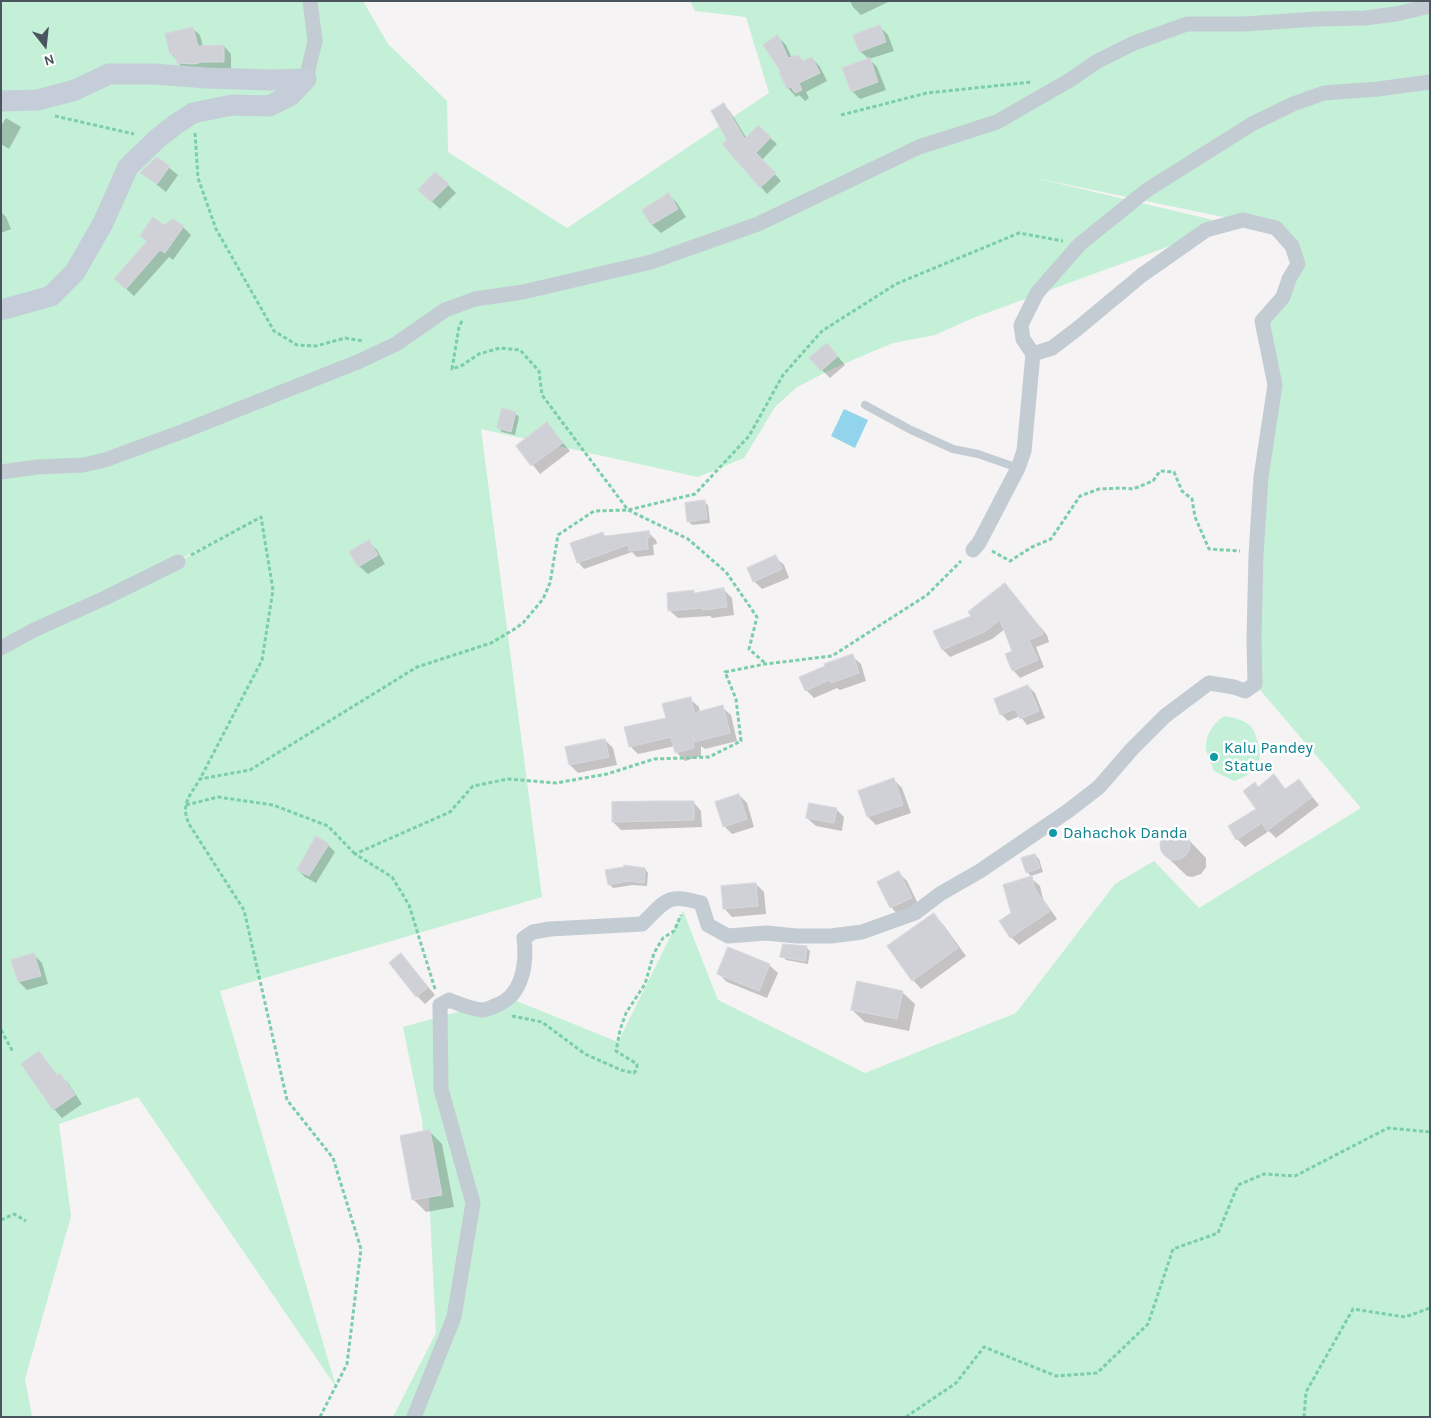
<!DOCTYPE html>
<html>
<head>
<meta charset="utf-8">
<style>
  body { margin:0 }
  #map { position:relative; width:1431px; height:1418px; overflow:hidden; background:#f5f3f3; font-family:Karla,sans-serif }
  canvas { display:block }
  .frame { position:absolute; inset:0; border:2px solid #4a5560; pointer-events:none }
  .north { position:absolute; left:20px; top:20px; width:50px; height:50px; -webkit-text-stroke:4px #fff; paint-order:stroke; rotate:164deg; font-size:14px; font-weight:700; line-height:20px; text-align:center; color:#4a5560 }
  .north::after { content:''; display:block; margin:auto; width:18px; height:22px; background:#4a5560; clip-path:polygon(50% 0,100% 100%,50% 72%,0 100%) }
</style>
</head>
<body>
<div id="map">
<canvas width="1431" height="1418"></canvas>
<div class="frame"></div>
<div class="north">N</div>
</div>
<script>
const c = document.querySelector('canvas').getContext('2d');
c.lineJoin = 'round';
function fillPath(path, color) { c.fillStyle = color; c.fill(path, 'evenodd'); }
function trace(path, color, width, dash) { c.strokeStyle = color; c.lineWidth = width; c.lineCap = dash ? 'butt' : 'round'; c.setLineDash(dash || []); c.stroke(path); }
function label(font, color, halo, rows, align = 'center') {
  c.font = font + ' Karla,sans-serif'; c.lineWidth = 5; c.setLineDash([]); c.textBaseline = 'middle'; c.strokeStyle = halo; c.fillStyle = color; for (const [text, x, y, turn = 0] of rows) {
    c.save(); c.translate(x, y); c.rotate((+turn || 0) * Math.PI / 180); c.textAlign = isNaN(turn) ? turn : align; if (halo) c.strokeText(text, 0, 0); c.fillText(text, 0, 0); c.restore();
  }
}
fillPath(new Path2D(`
  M1 1H363L388 44 447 101 448 152 567 228 769 93 746 17 695 11 690 1H1430V1417H393L436 1333 430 1213 422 1120 403 1027 509 998 618 1042 683 911 718 1000 865 1073 1016 1013 1115 884 1154 861 1199 908 1361 808 1255 684 1256 555 1275 385 1262 321 1298 264 1276 228 1031 177 1230 224 973 318 935 335 893 343 834 368 797 387 775 407 744 458 698 477 481 429 542 897 220 991 336 1387 138 1097 59 1124 71 1216 25 1379 32 1417H1ZM225 536 178 562 142 579 224 536Z
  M1225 716C1234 718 1247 720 1253 729 1255 732 1256 737 1257 740 1265 763 1256 773 1234 781L1214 771C1212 765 1207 756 1206 749 1205 735 1214 722 1225 716Z`), '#c3f0d7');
fillPath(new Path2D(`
  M844 409 868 420 855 448 831 436Z`), '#91d4ec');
fillPath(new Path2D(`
  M850 1H890L861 15 853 7Z
  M880 27 888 35 894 51 869 59 877 67 886 90 860 99 852 91 869 59 860 51Z
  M192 28 200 35 203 47 224 46 231 54V69L185 70 178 63 172 54Z
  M778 37 786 45 792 58 804 62 812 58 820 67 827 81 806 92 809 98 805 101 799 95 796 97 788 88 783 73Z
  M724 105 730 111 747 139 758 127 777 144 762 160 781 181 767 194 724 144 729 140Z
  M6 118 21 127 9 149 1 144V126Z
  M157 158 178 175 166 192 142 173Z
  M448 185 456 193 440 209 428 198Z
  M669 195 677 203 686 217 661 233 652 225 644 211Z
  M1 212 6 217 11 229 1 233Z
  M164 226 183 227 191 235 173 260 169 257 134 296 124 287 148 242 142 236Z
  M835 353 845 365 830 378 822 370Z
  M515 413 519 417 515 435 502 432 499 428Z
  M547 424 570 451 540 474 518 446Z
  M704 502 708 505 710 523 692 525 688 521Z
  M603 533 606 537 649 533 656 540 657 544 653 545 654 555 637 557 632 552 584 569 578 562Z
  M369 542 377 550 385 564 368 574 359 566Z
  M775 557 784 565 789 578 762 589 754 581Z
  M1005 585 1047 635 1049 642 1036 647 1044 667 1020 678 1013 670 1014 652 1005 629 992 639 950 657 943 650 973 616Z
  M724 590 732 598 734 615 712 618 710 616 678 618 669 610 693 592 695 594Z
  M852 656 861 664 866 681 840 690 837 688 814 698 806 690Z
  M1028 686 1035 693 1045 718 1027 725 1020 716 1008 721 1001 714Z
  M690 699 699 707 700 712 722 707 731 715 737 741 705 749 701 746V756L685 761 676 752 675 746 638 754 630 746 667 719Z
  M605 740 613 748 617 765 578 773 570 765Z
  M1274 776 1286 790 1299 781 1319 805 1276 838 1269 831 1245 847 1237 839 1258 809V788Z
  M894 780 902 788 911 813 876 825 868 817Z
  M739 795 747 803 754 827 732 834 724 826Z
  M694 803 701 811 702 827 621 830 613 822Z
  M836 809 844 817 842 831 816 826 807 818Z
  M1178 831 1182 833 1206 858V867L1201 874 1192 877 1187 876 1162 852 1161 842 1163 838 1169 832Z
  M328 845 335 852 316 883 305 877 298 870Z
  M1035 855 1039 859 1043 872 1031 876 1027 872Z
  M645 869 648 873 647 886 633 885 613 888 609 884Z
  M899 873 907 881 919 906 899 916 891 907Z
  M1031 878 1040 886 1043 899 1057 919 1019 945 1011 937 1012 913Z
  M756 884 764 892 766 914 732 917 724 908Z
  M933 914 942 923 966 956 921 989 913 980 889 946Z
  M807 948 810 951 808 964 786 960 782 956Z
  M34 955 42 963 48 984 27 990 19 982Z
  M401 955 435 995 425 1004 417 996Z
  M769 965 778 973 767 998 727 982 719 974Z
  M902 992 915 1004 909 1031 865 1022 852 1010Z
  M39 1053 58 1076 60 1075 68 1083 82 1104 62 1118 54 1109 23 1065Z
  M429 1131 442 1144 454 1207 426 1212 414 1200Z`), '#0003');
const building = new Path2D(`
  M880 25 886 42 859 52 853 35Z
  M193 27 198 46 224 45V62H202L194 64 177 63 174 54 170 55 165 34Z
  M778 35 788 58 798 55 803 61 812 57 820 73 799 83 802 90 795 93 791 87 787 89 779 73 781 72 763 45Z
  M870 58 878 82 851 92 842 68Z
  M724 103 745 139 758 125 771 137 756 153 776 173 760 188 722 144 727 140 711 111Z
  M157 157 170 166 157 184 140 173Z
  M435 172 449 184 431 202 418 190Z
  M669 193 678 209 651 225 642 210Z
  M153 217 164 225 173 219 184 226 165 253 160 250 126 289 114 279 147 241 140 236Z
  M827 343 838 356 821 371 809 358Z
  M502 408 516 412 511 432 497 428Z
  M547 422 563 443 531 466 516 446Z
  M705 500 707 519 687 522 685 503Z
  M649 531 650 537 647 538 648 549 629 551 628 545 577 563 570 543 603 532 604 536Z
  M369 540 378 555 358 567 349 552Z
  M776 555 782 569 753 582 747 568Z
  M1005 583 1039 626 1043 634 1029 640 1038 660 1012 671 1005 654 1012 651 1000 620 984 632 942 650 933 631 971 616 968 612Z
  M724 588 727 607 703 610V608L668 611 667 593 694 590V593Z
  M853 654 859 673 831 683 829 680 805 691 799 677 825 666 824 664Z
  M1028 685 1039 711 1020 719 1015 709 1000 715 994 699Z
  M691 697 694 713 723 705 730 733 695 742 693 736 694 748 675 753 671 737 629 747 624 727 666 718 662 704Z
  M605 739 609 757 569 765 565 747Z
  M1274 774 1285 789 1299 779 1312 797 1267 831 1262 823 1236 840 1228 826 1256 809 1243 791 1255 782 1258 787Z
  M894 778 903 805 867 817 858 791Z
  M739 794 747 819 723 827 715 802Z
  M657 801H694V820L612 822V802Z
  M809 803 837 808 834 823 806 818Z
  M1160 845a15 15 0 1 1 30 0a15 15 0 1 1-30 0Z
  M316 836 329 844 309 876 297 870Z
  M1035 854 1040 868 1026 873 1021 858Z
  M624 865 645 868 644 883 628 881 608 885 605 870 624 867Z
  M899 871 912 898 890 908 877 882Z
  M1032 876 1035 889 1050 911 1010 938 999 921 1011 913 1003 885Z
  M756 883 758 906 723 909 721 886Z
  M934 913 958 948 912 981 887 946Z
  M783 944 807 946 805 961 780 957Z
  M728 947 770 964 759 991 717 974Z
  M34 953 41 976 18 982 11 960Z
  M401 953 428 987 416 997 389 963Z
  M857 981 903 991 897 1019 851 1010Z
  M39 1051 57 1075 60 1073 75 1095 53 1110 21 1064Z
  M430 1130 442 1195 412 1200 400 1136Z`);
fillPath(building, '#cfd1d7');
trace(building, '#d7d8de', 1);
trace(new Path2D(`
  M841 115 927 93 1032 82
  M55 116 134 134
  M195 133 198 178 216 229 274 331 297 345 316 346 345 338 363 341
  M462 321 459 327 452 369 461 366 479 354 500 348 520 350 539 371 542 395 628 510 688 539 726 572 757 617 749 649 765 663
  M992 551 1010 561 1032 547 1051 539 1080 496 1099 489 1122 488 1133 489 1153 481 1160 471 1174 472 1182 491 1192 499 1195 517 1209 549 1240 551
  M191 555 261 517 273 590 262 660 200 779
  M186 805 218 797 273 805 328 826 355 854
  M435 989 409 905 392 877 355 854 450 812 473 786 508 779 556 783 607 774 654 759 709 757 741 741 736 699 725 672 765 664 832 656 927 595 961 561
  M512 1016 542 1022 585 1054 621 1070 634 1073 637 1069V1064L616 1051 620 1030 626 1013 645 984 654 953 663 938 674 931 681 915
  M1 1030 13 1052
  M1 1220 14 1214 26 1221
  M320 1417 347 1364 361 1249 333 1158 287 1100 244 910 189 824C180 804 190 796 200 779L250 770 417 667 491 643 513 630 523 623 543 599 550 583 558 535 594 511 628 510 695 494 749 436 783 375 822 331 896 284 1019 233 1063 241
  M906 1417 956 1383 984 1347 1056 1376 1097 1373 1148 1324 1173 1249 1218 1233 1238 1185 1264 1174 1295 1176 1388 1128 1430 1132
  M1304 1417 1306 1392 1353 1309 1405 1317 1430 1308`), '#7bceaa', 3, [4, 2.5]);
trace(new Path2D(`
  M865 405 911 430 953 449 978 454 1018 468`), '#c4ccd3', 8);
trace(new Path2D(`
  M306 79 315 41 310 1
  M1 472 37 467 83 465 105 460 184 431 360 361 396 344 445 310 475 299 523 292 651 262 758 224 919 147 997 122 1070 80 1096 62 1134 43 1187 24H1244L1317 19 1365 18 1396 14 1430 6
  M973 550 979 543 1018 468 1024 451 1033 354 1023 339 1021 325 1037 293 1080 244 1147 190 1252 124 1293 104 1324 93 1378 89 1430 82
  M1 648 34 630 105 598 178 562
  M414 1417 454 1317 473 1203 441 1089 440 1005 449 1000C459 1004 471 1009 482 1010 487 1010 492 1007 497 1005 523 995 527 963 524 938L533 932 550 929 642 924C665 902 666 892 701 903L708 925 728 936 766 933 797 936H831L862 932 915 913 940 894 980 871 1068 811 1099 787 1132 749 1165 716 1209 683 1234 687 1245 691 1255 684 1254 639 1256 555 1261 477 1275 385 1262 321 1283 297 1289 279 1298 264 1292 246 1276 228 1243 220 1206 230 1142 275 1077 329 1052 348 1033 354`), '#c4ccd3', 15);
trace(new Path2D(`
  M1 101 38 100 75 90 109 74H153L207 78 271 80 306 79 291 95 269 106 232 105 193 113 176 124 157 139 128 167 103 223 75 272 51 296 1 310`), '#c4cdd8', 21);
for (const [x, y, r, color] of [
  [1214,757,5,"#0f9aa8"],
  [1053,833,5,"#0f9aa8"]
]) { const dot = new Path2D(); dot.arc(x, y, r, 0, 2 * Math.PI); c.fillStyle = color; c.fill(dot); trace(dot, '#fff', 2); }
label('16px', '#0d838f', '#fff', [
  ["Kalu Pandey",1224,748],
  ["Statue",1224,766],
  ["Dahachok Danda",1063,833]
], 'left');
</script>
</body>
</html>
